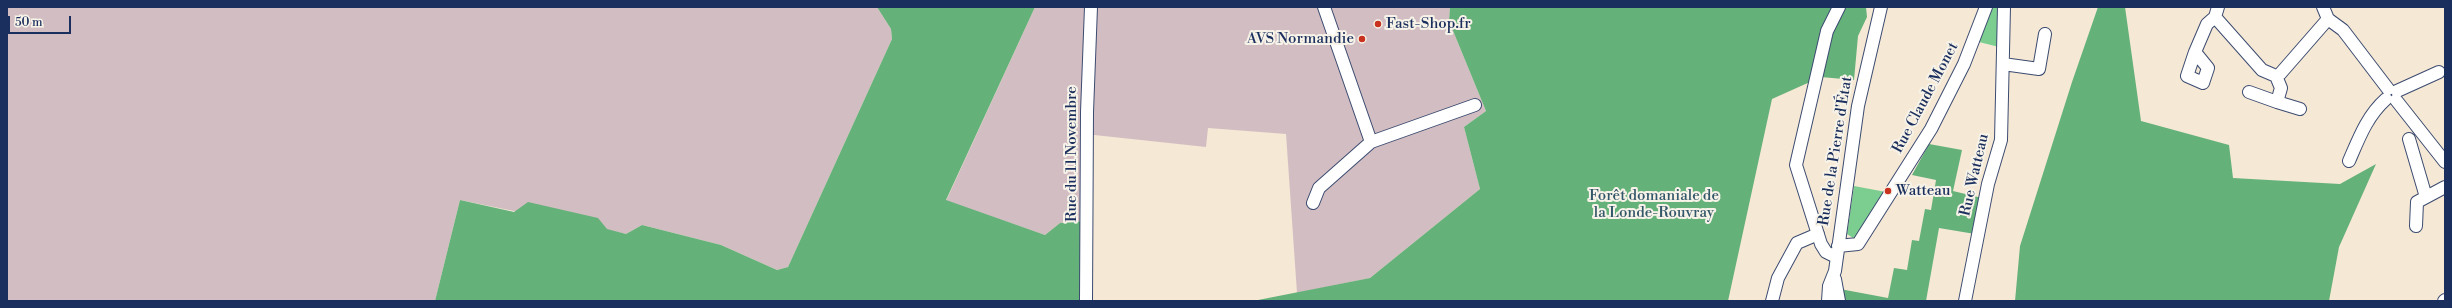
<!DOCTYPE html>
<html>
<head>
<meta charset="utf-8">
<style>
  body { margin:0 }
  #map { position:relative; width:2452px; height:308px; overflow:hidden; background:#f5e8d5; font-family:"Libre Bodoni",serif }
  canvas { display:block }
  .frame { position:absolute; inset:0; border:8px solid #1b2f5e; pointer-events:none }
  .scale { position:absolute; left:8px; top:16px; width:63px; height:18px; box-sizing:border-box; border:2px solid #1b2f5e; border-top:0; padding-left:5px; font-size:12px; line-height:14px; white-space:nowrap; color:#1b2f5e; -webkit-text-stroke:3px #f7f3e8; paint-order:stroke }
</style>
</head>
<body>
<div id="map">
<canvas width="2452" height="308"></canvas>
<div class="frame"></div>
<div class="scale">50 m</div>
</div>
<script>
const c = document.querySelector('canvas').getContext('2d');
c.lineJoin = 'round';
function fillPath(path, color) { c.fillStyle = color; c.fill(path, 'evenodd'); }
function trace(path, color, width, dash) { c.strokeStyle = color; c.lineWidth = width; c.lineCap = dash ? 'butt' : 'round'; c.setLineDash(dash || []); c.stroke(path); }
function label(font, color, halo, rows, align = 'center') {
  c.font = font + ' "Libre Bodoni",serif'; c.lineWidth = 4; c.setLineDash([]); c.textBaseline = 'middle'; c.strokeStyle = halo; c.fillStyle = color; for (const [text, x, y, turn = 0] of rows) {
    c.save(); c.translate(x, y); c.rotate((+turn || 0) * Math.PI / 180); c.textAlign = isNaN(turn) ? turn : align; if (halo) c.strokeText(text, 0, 0); c.fillText(text, 0, 0); c.restore();
  }
}
fillPath(new Path2D(`
  M7 7H877L891 29 892 39 788 267 777 270 721 245 642 225 626 234 460 200 435 301H7Z
  M1035 7H1450L1449 21 1486 111 1464 127 1480 189 1370 278 1297 293 1286 134 1208 128 1206 147 1085 134 1086 221 1060 223 1045 235 946 201Z`), '#d2bec2');
fillPath(new Path2D(`
  M1993 7 1999 8V47L1979 42Z
  M1854 186 1886 192 1857 236 1853 238 1847 234Z`), '#7cce90');
fillPath(new Path2D(`
  M877 7H1035L946 200 1045 235 1060 223 1086 221 1083 301H435L460 200 514 212 528 202 598 218 607 229 626 234 642 225 721 245 777 270 788 267 892 39 891 29Z
  M1450 7H1866L1867 17 1858 36 1854 80 1821 77 1772 99 1728 301H1253L1370 278 1480 189 1464 127 1486 111 1449 21Z
  M2098 7H2125L2141 121 2229 145 2233 178 2340 184 2376 164 2339 247 2329 301H2015L2020 246 2072 82Z
  M1929 144 1962 150 1953 191 1982 198 1975 234 1939 228 1926 301H1844L1840 289 1888 298 1894 268 1907 270 1912 240 1919 241 1925 209 1931 210 1936 180 1912 175Z`), '#65b17a');
const minor = new Path2D(`
  M1324 7 1371 142
  M2323 7 2328 19 2343 30 2388 89
  M2215 17 2262 70 2276 76 2280 74 2328 19
  M2195 52 2187 76 2203 83 2208 68 2195 52 2207 24 2215 17 2218 7
  M2003 64 2039 69 2045 34
  M2276 76 2281 88 2277 102 2300 109
  M2397 91 2439 72
  M2249 92 2277 102
  M2396 100 2445 162
  M2409 139 2426 197
  M2349 161C2359 138 2367 116 2386 99
  M1313 203 1319 188 1371 142 1475 105
  M2416 226 2417 202 2445 187
  M1838 246 1858 244 1931 129 1964 64 1986 7
  M1836 257 1826 252 1821 244 1796 165 1827 31 1839 7
  M1835 279 1839 301
  M1086 301 1087 112 1091 7
  M1772 301 1778 278 1797 243 1818 234
  M1828 301 1829 286 1835 271 1858 106 1881 7
  M1965 301 1988 184 2001 140 2004 7
  M2444 301 2445 300`);
trace(minor, '#3c4b70', 14);
trace(minor, '#fff', 12);
for (const [x, y, r, color] of [
  [1378,24,4,"#c8321e"],
  [1362,39,4,"#c8321e"],
  [1888,191,4,"#c8321e"]
]) { const dot = new Path2D(); dot.arc(x, y, r, 0, 2 * Math.PI); c.fillStyle = color; c.fill(dot); trace(dot, '#f7f3e8', 1.5); }
label('15px', '#1b2f5e', '#f7f3e8', [
  ["Fast-Shop.fr",1386,24],
  ["AVS Normandie",1354,39,"right"],
  ["Watteau",1896,191]
], 'left');
label('15px', '#1b2f5e', '#f7f3e8', [
  ["Rue Claude Monet",1926,98,-62],
  ["Rue de la Pierre d'État",1836,151,-81],
  ["Rue du 11 Novembre",1072,154,-90],
  ["Rue Watteau",1975,175,-77]
]);
label('15px', '#33576a', '#f7f3e8', [
  ["Forêt domaniale de",1654,196],
  ["la Londe-Rouvray",1654,213]
]);
</script>
</body>
</html>
